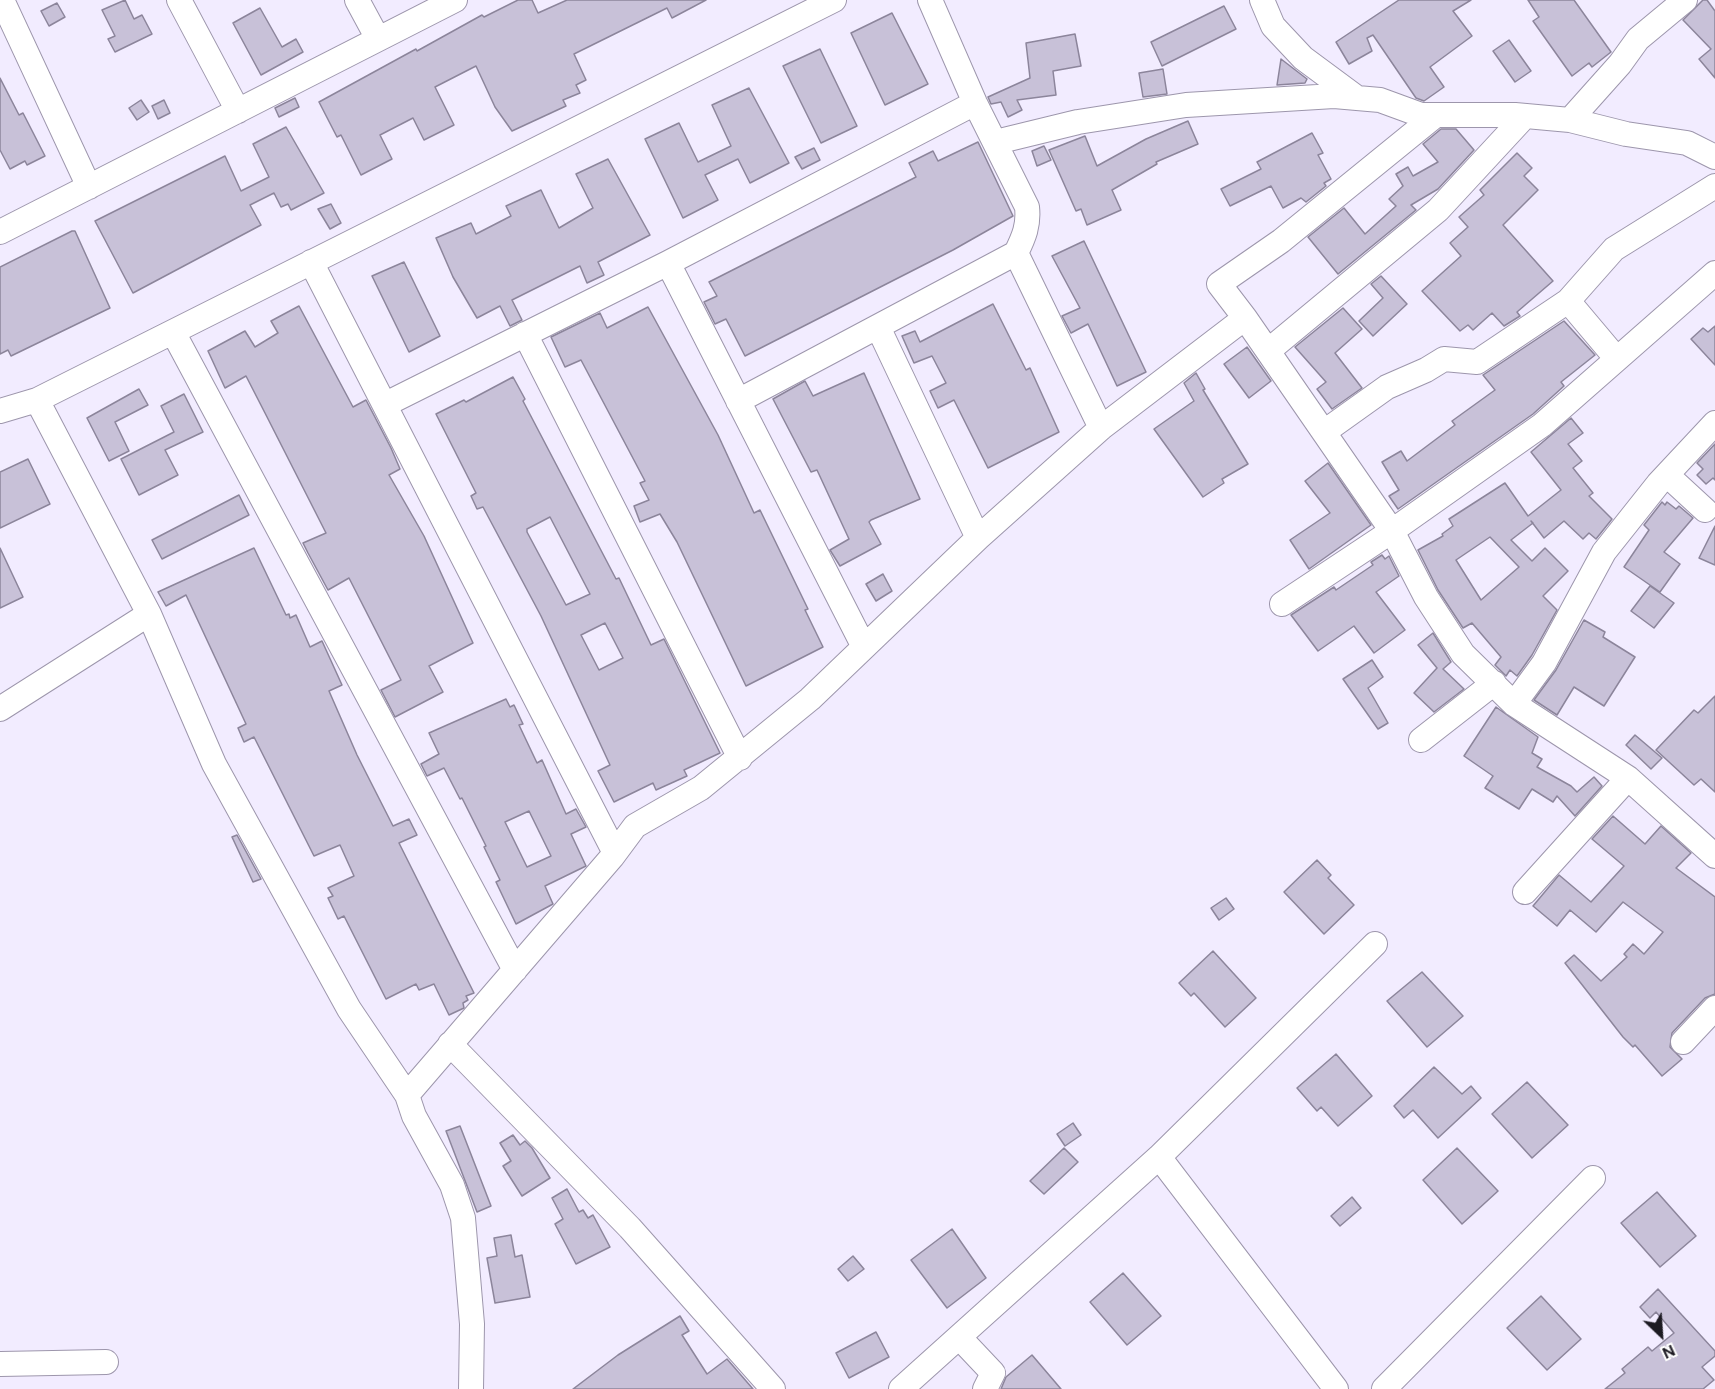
<!DOCTYPE html>
<html>
<head>
<meta charset="utf-8">
<style>
  body { margin:0 }
  #map { position:relative; width:1715px; height:1389px; overflow:hidden; background:#f2ecff; font-family:"DM Sans",sans-serif }
  canvas { display:block }
  .north { position:absolute; left:1631px; top:1305px; width:60px; height:60px; -webkit-text-stroke:4px #fdfdfd; paint-order:stroke; rotate:155deg; font-size:16px; font-weight:700; line-height:24px; text-align:center; color:#1d1b23 }
  .north::after { content:''; display:block; margin:auto; width:21px; height:27px; background:#1d1b23; clip-path:polygon(50% 0,100% 100%,50% 72%,0 100%) }
</style>
</head>
<body>
<div id="map">
<canvas width="1715" height="1389"></canvas>
<div class="north">N</div>
</div>
<script>
const c = document.querySelector('canvas').getContext('2d');
c.lineJoin = 'round';
function fillPath(path, color) { c.fillStyle = color; c.fill(path, 'evenodd'); }
function trace(path, color, width, dash) { c.strokeStyle = color; c.lineWidth = width; c.lineCap = dash ? 'butt' : 'round'; c.setLineDash(dash || []); c.stroke(path); }
const building = new Path2D(`
  M125 0 134 19 142 15 152 34 115 52 108 39 115 36 102 10Z
  M518 0H532L538 13 567 0H706L672 18 667 8 574 54 586 80 576 85 580 93 563 100 566 106 512 131 495 107 476 66 435 87 454 125 424 140 413 118 380 135 392 159 361 175 341 135 337 137 319 102 416 49 417 51 482 15 484 17Z
  M1399 0H1471L1453 11 1472 36 1430 67 1444 87 1424 101 1416 98 1373 35 1367 38 1372 51 1349 64 1336 42Z
  M1528 0H1574L1611 52 1592 67 1589 63 1572 76 1533 21 1539 17Z
  M1703 0H1707L1715 11V78L1699 59 1711 49 1683 20Z
  M57 3 65 17 49 26 41 11Z
  M1224 6 1236 29 1162 66 1151 42Z
  M260 8 282 47 296 39 303 52 261 75 233 23Z
  M892 13 928 84 885 105 851 33Z
  M1075 34 1081 66 1053 71 1056 95 1017 100 1022 110 1008 117 1001 102 991 104 988 97 1030 78 1026 43Z
  M1509 40 1531 71 1515 82 1493 51Z
  M820 49 857 126 821 143 783 66Z
  M1281 59 1307 79 1305 83 1277 85Z
  M1163 69 1167 94 1143 97 1139 73Z
  M0 78 19 115 23 113 45 156 27 165 25 161 10 169 0 150Z
  M749 88 789 163 750 183 738 159 705 175 718 200 683 218 645 139 679 123 698 162 731 146 712 105Z
  M295 98 299 107 279 117 275 108Z
  M141 100 149 112 137 120 129 108Z
  M164 100 170 113 158 119 152 106Z
  M1188 121 1198 144 1156 162 1157 164 1112 190 1121 210 1087 225 1081 209 1076 211 1049 150 1085 136 1097 166 1146 139Z
  M286 127 324 193 291 210 288 204 281 207 274 193 250 205 261 225 133 293 95 221 225 156 241 191 269 177 253 144Z
  M1441 129H1456L1474 150 1438 189 1411 205 1416 210 1338 274 1308 237 1344 208 1365 234 1396 206 1389 199 1403 186 1396 174 1408 167 1413 176 1438 162 1423 144Z
  M1312 133 1323 153 1318 155 1331 179 1324 183 1326 186 1306 202 1301 198 1283 208 1271 186 1230 206 1221 189 1261 169 1257 162Z
  M978 142 1013 216 953 250 745 356 726 319 715 324 704 302 717 296 709 282 916 177 909 163 933 151 938 161Z
  M1044 146 1051 160 1037 166 1032 151Z
  M814 148 820 160 802 169 795 157Z
  M1517 153 1532 168 1524 176 1538 190 1503 225 1553 281 1517 312 1520 316 1504 326 1492 313 1473 330 1468 325 1460 331 1422 291 1461 256 1450 243 1468 227 1459 217 1484 195 1480 190Z
  M608 159 650 235 598 262 604 275 587 283 580 266 512 300 522 320 510 326 500 306 477 318 453 277 436 238 471 223 476 234 511 216 506 206 541 190 559 228 593 208 576 174Z
  M331 204 341 223 330 229 318 209Z
  M72 231H75L110 308 11 356 8 350 0 354V267Z
  M1084 241 1146 372 1117 386 1088 324 1071 333 1062 316 1080 308 1052 256Z
  M404 262 440 336 409 352 372 276Z
  M1381 276 1407 304 1373 336 1359 321 1383 298 1371 284Z
  M993 304 1026 370 1030 368 1059 432 988 468 954 400 938 408 930 391 946 383 932 356 914 363 902 336 915 331 920 342Z
  M299 306 353 407 366 400 391 448 400 469 389 475 424 536 473 643 429 666 443 692 395 717 381 690 401 680 349 578 328 590 308 553 303 543 326 533 265 413 246 376 225 388 208 351 245 331 255 347 278 333 271 321Z
  M648 307 718 435 754 513 760 510 808 609 805 610 823 647 746 686 677 542 660 514 640 522 634 506 649 500 640 483 645 481 581 360 565 367 551 337 600 313 607 328Z
  M1343 308 1362 329 1335 353 1362 388 1332 409 1317 389 1326 382 1295 347Z
  M1564 321 1595 355 1561 382 1564 386 1533 414 1398 509 1389 496 1399 490 1382 462 1401 451 1407 461 1455 425 1452 421 1495 390 1483 375Z
  M1715 326V365L1691 339 1703 328 1708 332Z
  M1247 347 1271 381 1249 398 1224 364Z
  M864 373 920 499 871 520 869 522 881 544 840 566 830 550 849 539 817 470 811 472 773 399 805 381 813 396Z
  M1196 373 1205 389 1203 390 1248 464 1222 479 1224 483 1203 497 1154 429 1194 401 1184 383Z
  M513 377 525 399 523 401 616 579 619 578 651 645 664 639 720 753 684 770 687 776 656 790 653 783 614 802 598 771 610 765 541 616 483 507 477 509 471 496 476 493 436 414 464 400 466 402ZM550 517 590 594 566 605 527 532V529ZM605 623 623 658 599 670 581 635Z
  M139 389 148 405 115 422 129 451 109 461 87 418Z
  M184 394 203 432 165 450 178 475 139 495 121 459 174 432 161 406Z
  M1571 418 1583 433 1568 444 1582 461 1573 468 1593 493 1589 496 1612 519 1596 539 1589 533 1583 539 1564 521 1544 538 1531 521 1533 523 1511 540 1532 561 1545 548 1568 571 1543 596 1557 610 1532 655 1517 676 1510 670 1506 676 1495 665 1501 657 1472 623 1463 628 1438 590 1418 550 1443 536 1442 534 1453 526 1449 519 1505 483 1528 516 1561 490 1531 452ZM1490 537 1519 567 1481 600 1456 560Z
  M1715 444V480L1713 478 1706 484 1697 475 1703 469 1697 463Z
  M28 459 50 504 0 528V472Z
  M1328 463 1371 525 1309 569 1290 540 1330 513 1305 481Z
  M239 495 249 515 162 559 152 540Z
  M1662 502 1665 505 1667 502 1676 509 1679 506 1693 518 1664 552 1680 564 1660 592 1624 567 1649 530 1644 525Z
  M1715 526V565L1699 558Z
  M0 548 23 597 0 608Z
  M254 548 286 615 289 614 290 618 296 615 310 647 322 641 342 685 329 691 357 755 393 826 409 819 417 835 399 843 474 993 466 996 468 1000 463 1003 464 1008 449 1015 434 984 419 990 416 984 386 999 344 916 338 919 328 898 333 896 328 888 354 876 340 845 314 856 254 737 244 742 238 728 246 724 186 595 166 606 158 592Z
  M1382 555 1385 559 1389 556 1399 576 1376 592 1405 630 1374 653 1354 626 1318 651 1291 615 1334 587 1336 590 1373 565 1371 562Z
  M883 574 892 591 876 601 866 584Z
  M1650 586 1674 603 1654 628 1631 611Z
  M1584 620 1605 632 1603 637 1635 657 1604 706 1574 687 1557 715 1534 700 1556 670Z
  M1433 633 1451 662 1443 669 1464 689 1434 712 1414 693 1437 668 1418 645Z
  M1372 660 1383 677 1368 688 1388 723 1378 729 1343 679Z
  M1715 696V792L1701 779 1694 785 1656 750 1694 710 1698 713Z
  M506 699 510 707 514 705 523 724 519 725 537 763 542 760 566 814 576 809 586 827 571 834 586 866 545 886 553 904 516 924 496 882 500 880 484 847 486 846 462 798 460 799 444 768 427 776 421 764 439 754 429 733ZM529 811 551 856 527 867 505 822Z
  M1496 707 1538 737 1532 753 1542 759 1537 767 1571 786 1577 792 1594 777 1602 786 1575 816 1557 796 1553 802 1532 789 1519 809 1485 788 1493 776 1464 756Z
  M1635 735 1662 758 1651 769 1626 745Z
  M1613 816 1645 844 1661 826 1691 853 1676 868 1715 897V994L1705 998 1672 1033 1670 1047 1682 1059 1662 1076 1635 1045 1633 1047 1623 1037 1565 963 1574 955 1601 981 1627 957 1624 954 1633 944 1644 954 1663 932 1623 902 1596 932 1570 910 1557 926 1533 906 1559 875 1591 902 1624 866 1592 839Z
  M237 835 261 879 253 882 232 837Z
  M1317 860 1331 875 1328 878 1354 905 1324 934 1284 892Z
  M1226 898 1234 909 1219 920 1211 908Z
  M1213 951 1256 998 1225 1027 1194 993 1191 996 1179 983Z
  M1422 972 1463 1016 1427 1047 1387 1001Z
  M1336 1054 1372 1096 1338 1126 1321 1107 1317 1111 1297 1088Z
  M1434 1067 1462 1094 1471 1086 1481 1098 1438 1138 1413 1110 1404 1118 1394 1106Z
  M1527 1082 1568 1125 1532 1158 1492 1114Z
  M1073 1123 1081 1135 1065 1146 1057 1134Z
  M460 1126 491 1206 477 1212 446 1131Z
  M513 1135 520 1145 525 1141 532 1148 550 1178 522 1196 503 1166 511 1161 500 1143Z
  M1064 1148 1078 1162 1044 1194 1030 1181Z
  M1457 1148 1498 1191 1462 1224 1423 1180Z
  M567 1189 579 1212 583 1210 588 1218 593 1215 610 1247 576 1264 555 1224 563 1219 552 1198Z
  M1657 1192 1696 1236 1660 1267 1621 1223Z
  M1352 1197 1361 1208 1340 1226 1331 1216Z
  M952 1229 986 1278 947 1308 911 1260Z
  M511 1235 515 1257 522 1255 530 1297 495 1303 487 1258 497 1256 494 1238Z
  M853 1256 864 1269 848 1281 838 1269Z
  M1123 1273 1161 1316 1127 1345 1090 1302Z
  M1658 1289 1715 1351V1356L1702 1367 1714 1380 1703 1389H1605L1625 1373 1622 1369 1648 1347 1652 1351 1674 1333 1656 1312 1650 1318 1640 1307Z
  M1541 1296 1581 1339 1547 1370 1507 1328Z
  M680 1316 689 1331 682 1335 707 1374 727 1359 753 1389H573L618 1355Z
  M876 1332 889 1357 849 1378 836 1353Z
  M1032 1355 1061 1389H1001L1006 1377Z`);
fillPath(building, '#c8c1d8');
trace(building, '#8c859b', 1.5);
const minor = new Path2D(`
  M2 0 89 187
  M179 0 238 111
  M357 0 378 39
  M1262 0 1273 26 1303 58 1357 98
  M1570 120 1620 64 1638 39 1685 0
  M996 142 1078 122 1186 105 1334 96 1380 100 1421 115H1515L1570 120 1626 134 1687 143 1715 157
  M0 232 455 0
  M1016 253 1101 428
  M311 262 614 851
  M668 263 864 647
  M1568 301 1616 358
  M1245 318 1392 531 1426 597 1463 654 1514 704 1628 778 1715 856
  M878 327 978 538
  M173 332 515 970
  M525 334 740 758
  M1268 351 1438 210 1525 116
  M37 400 149 614 214 764 349 1009 407 1095
  M738 401 1016 253C1024 237 1029 225 1027 207L975 103 930 0
  M386 404 668 263 975 103
  M0 411 37 400 834 0
  M1324 432 1387 387 1426 370 1444 359 1477 362 1568 301 1614 249 1715 186
  M1667 475 1705 510
  M1282 604 1392 531 1542 425 1715 273
  M1514 704 1544 663 1604 552 1658 484 1715 423
  M0 709 149 614
  M1421 740 1494 683
  M1525 892 1628 778
  M1683 1042 1715 1008
  M450 1044 630 1228 773 1389
  M1159 1157 1336 1389
  M959 1337 993 1373 985 1389
  M0 1364 106 1362
  M471 1389 472 1324 463 1218 452 1185 414 1116 407 1095 612 857 635 826 701 788 810 699 978 538 1101 428 1245 318 1219 284 1281 241 1436 115
  M901 1389 1159 1157 1375 944
  M1384 1389 1593 1178`);
trace(minor, '#9d96ac', 26);
trace(minor, '#fff', 24);
</script>
</body>
</html>
